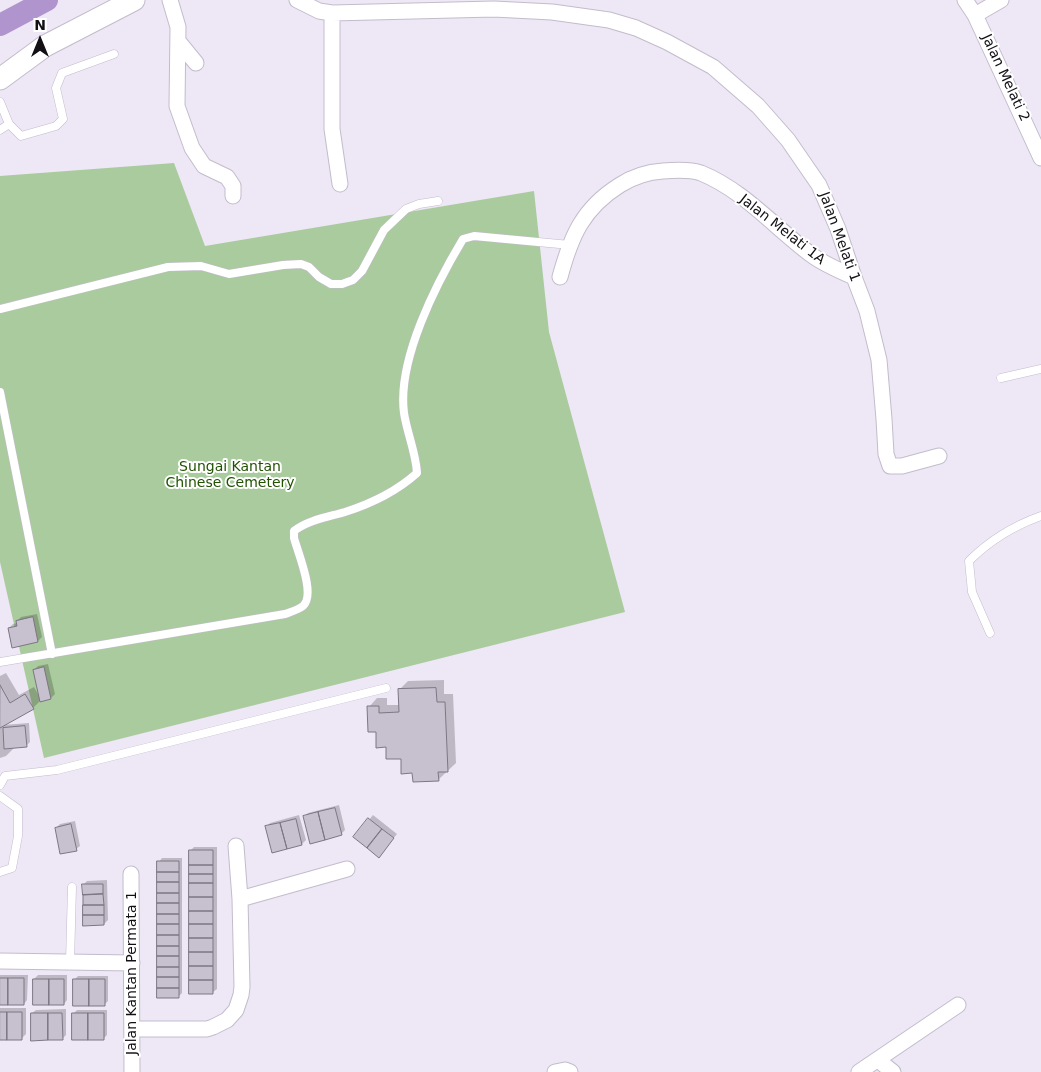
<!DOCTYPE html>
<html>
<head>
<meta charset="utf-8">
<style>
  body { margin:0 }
  #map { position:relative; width:1041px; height:1072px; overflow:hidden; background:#eee7f6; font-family:"DejaVu Sans",sans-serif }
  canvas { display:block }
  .north { position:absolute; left:15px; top:15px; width:50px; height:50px; -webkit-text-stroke:4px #fff; paint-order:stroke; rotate:0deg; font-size:14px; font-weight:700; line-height:20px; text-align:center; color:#131015 }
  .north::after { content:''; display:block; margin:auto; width:18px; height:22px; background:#131015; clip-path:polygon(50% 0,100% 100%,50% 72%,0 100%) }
</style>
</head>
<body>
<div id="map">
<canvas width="1041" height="1072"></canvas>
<div class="north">N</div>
</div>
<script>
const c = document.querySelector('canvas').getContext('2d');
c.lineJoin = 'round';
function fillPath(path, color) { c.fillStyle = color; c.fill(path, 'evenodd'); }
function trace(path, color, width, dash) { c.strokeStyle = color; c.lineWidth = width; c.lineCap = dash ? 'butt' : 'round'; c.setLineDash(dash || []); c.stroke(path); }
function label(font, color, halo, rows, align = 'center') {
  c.font = font + ' "DejaVu Sans",sans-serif'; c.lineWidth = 4; c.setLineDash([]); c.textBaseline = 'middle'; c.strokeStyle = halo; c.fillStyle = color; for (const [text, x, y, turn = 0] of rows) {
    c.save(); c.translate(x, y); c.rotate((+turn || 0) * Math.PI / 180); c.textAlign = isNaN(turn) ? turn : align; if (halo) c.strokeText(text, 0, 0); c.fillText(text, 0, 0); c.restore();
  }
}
fillPath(new Path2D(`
  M174 163 205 246 534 191 549 332 625 612 44 758 0 562V176Z`), '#aacb9e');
fillPath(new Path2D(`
  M37 614 42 637 38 641 9 628 13 624 17 623V621L21 617Z
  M48 664 55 694 51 698 41 700 33 708 3 725 29 723 30 742 26 746 14 748 6 756 0 758V676L6 673 19 695 34 687 39 696 34 670 38 666Z
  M444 680V694H453L456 763 438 780 402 758 387 746 377 731 369 707 377 698H387V705H400V689L408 681Z
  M339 805 345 830 341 834 304 817 308 813Z
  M299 815 306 840 302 844 273 852 266 827 270 823Z
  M373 815 397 834 382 852 355 837Z
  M75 821 80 846 76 849 56 828 60 824Z
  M194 847H217V989L213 992 190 851Z
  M162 858H182V993L178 997 159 862Z
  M107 880 108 920 104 924 83 885 87 881Z
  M0 975H28L27 1000 24 1004H0Z
  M38 975H67V1000L64 1004 34 979Z
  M78 976H108V1001L104 1005 74 980Z
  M0 1008H26V1034L22 1038 0 1039Z
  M66 1009V1035L62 1039 32 1013 36 1010Z
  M77 1010H107V1035L103 1039 73 1014Z`), '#0003');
trace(new Path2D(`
  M0 25 47 0`), '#b094cd', 22);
const building = new Path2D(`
  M33 617 38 642 12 648 8 628 17 626 16 621Z
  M44 667 51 699 40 702 33 670Z
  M0 685 10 703 25 694 34 709 0 728Z
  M436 688 437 702H445L448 772H438L439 781 413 782 412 773 401 774V759H386V747L376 748V732H368L367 706H379V713L399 712 398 689Z
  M25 726 27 747 4 749 3 728Z
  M335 808 342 835 325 840 318 812Z
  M318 812 325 840 310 844 303 816Z
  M368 818 382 829 367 848 353 837Z
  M296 819 302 845 287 849 280 823Z
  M280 823 287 849 272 853 265 826Z
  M71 824 77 851 60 854 55 828Z
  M382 829 394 838 379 858 367 848Z
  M189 850H213V865H189Z
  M157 861H179V872H157Z
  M189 865H213V874H189Z
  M157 872H179V882H157Z
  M189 874H213V883H189Z
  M157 882H179V893H157Z
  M189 883H213V897H189Z
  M82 884H103V894L83 895Z
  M157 893H179V903H157Z
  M103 894 104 905H83V895Z
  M189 897H213V911H189Z
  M157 903H179V914H157Z
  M83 905H104V915H83Z
  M189 911H213V924H189Z
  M157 914H179V924H157Z
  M83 915H104V925L83 926Z
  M157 924H179V935H157Z
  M189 924H213V938H189Z
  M157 935H179V946H157Z
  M189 938H213V952H189Z
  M157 946H179V956H157Z
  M189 952H213V966H189Z
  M157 956H179V967H157Z
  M189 966H213V980H189Z
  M157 967H179V977H157Z
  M157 977H179V988H157Z
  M0 978H8V1005H0Z
  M8 978H24V1005H8Z
  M33 979H49V1005H33Z
  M49 979H64V1005H49Z
  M73 979H89V1006H73Z
  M89 979H105V1006H89Z
  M189 980H213V994H189Z
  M157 988H179V998H157Z
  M0 1012H7V1040H0Z
  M7 1012H22V1040H7Z
  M31 1013H48V1040L31 1041Z
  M48 1013H62L63 1040H48Z
  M72 1013H88V1040H72Z
  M88 1013H104V1040H88Z`);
fillPath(building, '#c7c0cf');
trace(building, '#7c7684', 1);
const service = new Path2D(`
  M0 102 9 124 0 130
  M9 124 21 136 56 126 63 119 56 88 62 73 114 54
  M0 309 168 267 201 266 229 274 283 265 301 264 309 267 319 277 331 284H342L353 280 362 271 384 230 406 209 419 204 438 201
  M1001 378 1041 369
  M0 392 52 654
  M990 633 972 592 969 561C990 540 1013 526 1041 516
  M0 662 285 614C290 612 298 610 303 606 316 595 298 553 294 538V531C308 520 328 517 345 512 370 504 397 491 417 473 416 453 407 433 404 413 397 360 436 284 463 239L474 236 570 245
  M0 785 5 776 57 770 386 688
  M0 796 18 809V836L12 868 0 872
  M70 962 72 887`);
const minor = new Path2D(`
  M170 0 178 27 177 106 192 148 204 166 227 177 233 186V196
  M297 0 319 11 332 13 494 9 552 12 609 20 636 28 667 42 713 67 758 106 788 140 819 185 838 229 854 277 867 311 879 360 884 419 886 454 890 466H902L939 456
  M965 0 975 15 1041 158
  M332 13V129L340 184
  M975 15 1001 0
  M178 41 196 63
  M560 277C571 236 583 208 620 185 634 176 648 172 663 171 675 170 689 169 701 173 745 191 776 229 813 256 826 265 840 271 854 277
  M131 874 132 1072
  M240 899 347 869
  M0 961 132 963
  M132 1029H207L213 1027 227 1020 236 1010 241 995 242 987 240 899 236 846
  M878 1060 893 1072
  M555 1072 565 1070 570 1072
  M859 1072 958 1005`);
const secondary = new Path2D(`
  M0 79 45 46 134 0`);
trace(service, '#c3bccb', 9);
trace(minor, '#c3bccb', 17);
trace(secondary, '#c3bccb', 23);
trace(service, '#fff', 8);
trace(minor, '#fff', 15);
trace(secondary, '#fff', 21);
label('14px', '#131015', '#fff', [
  ["Jalan Melati 2",1005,78,65],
  ["Jalan Melati 1A",782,230,38],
  ["Jalan Melati 1",839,237,70],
  ["Jalan Kantan Permata 1",132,973,-90]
]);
label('14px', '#205201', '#fff', [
  ["Sungai Kantan",230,467],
  ["Chinese Cemetery",230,483]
]);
</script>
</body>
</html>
